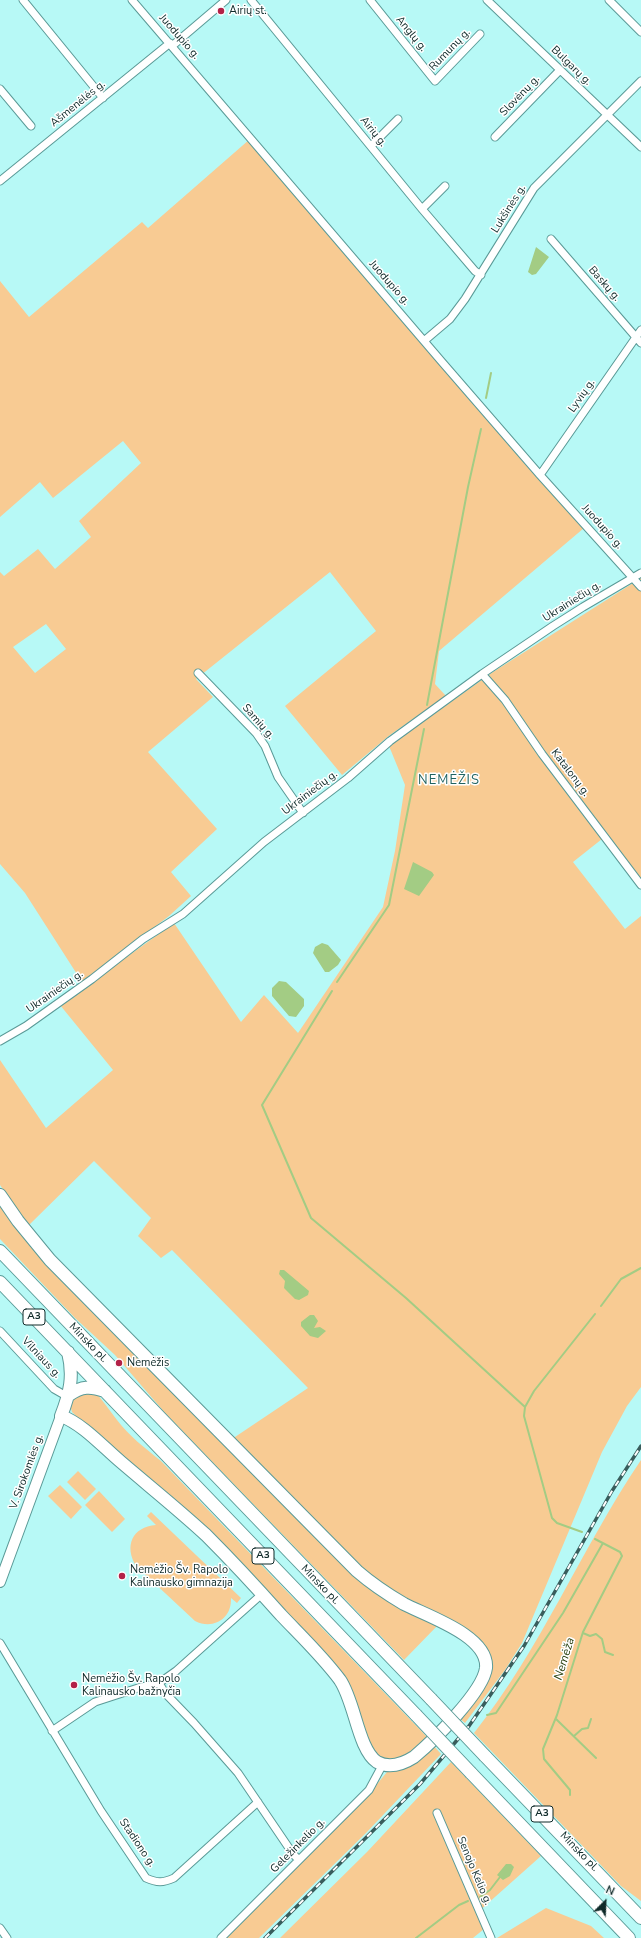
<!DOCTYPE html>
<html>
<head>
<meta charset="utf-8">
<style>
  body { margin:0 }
  #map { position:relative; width:641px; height:1938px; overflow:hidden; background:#b7f9f6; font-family:"Nunito Sans",sans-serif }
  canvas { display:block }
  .north { position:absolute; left:585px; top:1882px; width:40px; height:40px; -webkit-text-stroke:3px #fff; paint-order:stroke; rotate:24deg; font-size:11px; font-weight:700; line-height:16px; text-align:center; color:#0f2a29 }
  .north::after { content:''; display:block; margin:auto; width:14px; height:18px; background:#0f2a29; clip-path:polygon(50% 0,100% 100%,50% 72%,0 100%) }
</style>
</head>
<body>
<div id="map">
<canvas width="641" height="1938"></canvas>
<div class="north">N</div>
</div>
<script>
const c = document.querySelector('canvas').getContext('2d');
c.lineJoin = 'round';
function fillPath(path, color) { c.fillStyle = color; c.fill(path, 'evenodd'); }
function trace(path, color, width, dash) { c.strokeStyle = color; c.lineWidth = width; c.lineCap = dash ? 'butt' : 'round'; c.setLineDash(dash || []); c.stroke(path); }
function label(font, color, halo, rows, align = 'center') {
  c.font = font + ' "Nunito Sans",sans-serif'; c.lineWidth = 3; c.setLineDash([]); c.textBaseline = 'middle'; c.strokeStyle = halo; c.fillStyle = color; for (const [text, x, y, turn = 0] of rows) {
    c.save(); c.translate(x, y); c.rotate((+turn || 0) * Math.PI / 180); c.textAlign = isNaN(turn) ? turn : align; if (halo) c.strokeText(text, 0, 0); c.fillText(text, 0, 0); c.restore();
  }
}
fillPath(new Path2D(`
  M250 139 525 464 584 528 439 651 435 684 446 696 390 735 342 775 285 706 376 631 330 572 196 679 213 697 148 752 217 829 171 872 191 896 169 916 82 982 25 893 0 864V572L4 576 38 549 55 569 91 537 79 521 141 463 123 441 53 498 40 482 0 517V281L29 317 142 222 148 228ZM46 624 66 649 35 673 13 647Z
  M641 578V889L602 839 573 862 625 929 641 916V1387L627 1406 602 1452 522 1643 505 1670 465 1723 458 1717 489 1674 467 1630 399 1594 365 1572 232 1439 308 1388 172 1250 161 1258 138 1236 151 1218 94 1161 28 1226 0 1185V1060L46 1128 113 1070 60 1005 174 923 241 1022 264 995 298 1033 383 907 395 851 405 785 389 746 493 672Z
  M0 1203 123 1342 345 1568 365 1585 438 1625 404 1660 166 1414 115 1355 75 1318 0 1239Z
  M76 1393H96C104 1402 110 1411 117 1420 129 1436 145 1448 161 1461L429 1739 406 1758 385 1761 375 1754 333 1666 72 1412 70 1405Z
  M641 1460V1901L621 1886 474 1733C541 1649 581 1549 641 1460Z
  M78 1471 96 1489 85 1500 67 1482Z
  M60 1485 82 1507 71 1519 48 1496Z
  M99 1491 125 1519 112 1532 85 1505Z
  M151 1512 241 1598 237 1603 231 1598C232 1619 213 1630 195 1621L136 1566C124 1546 132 1527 156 1525L147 1516Z
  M433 1745 441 1754 366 1833 259 1938H225L368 1795 387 1772 398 1769Z
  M451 1762 541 1856 477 1913 484 1929 473 1938H280L367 1852Z
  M546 1908 591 1926 604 1938H497Z`), '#f8cb93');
fillPath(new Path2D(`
  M536 247 549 257 536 274 532 275 528 272Z
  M413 862 432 872 434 875 419 896 404 889Z
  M322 943 328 945 341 960 338 965 329 972H325L313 953 315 947Z
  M279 981 286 982 304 999V1006L296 1017 289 1016 272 996V988Z
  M280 1270H284L309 1291 308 1295 299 1300 295 1299 284 1288 285 1281 279 1274Z
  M310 1315H314L318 1321 314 1328 320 1327 326 1331 318 1338 310 1336 301 1326V1322Z
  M506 1864H511L514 1867 510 1876 503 1880 497 1875Z`), '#a3cc84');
trace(new Path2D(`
  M486 398 491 373
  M427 705 468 487 481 429
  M337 982 389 905 424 729
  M332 991 262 1105 311 1218 406 1298 525 1407
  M601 1306 621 1279 641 1268
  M582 1532 557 1523 552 1518 524 1416 525 1407 534 1391 595 1314
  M583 1633 590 1636 596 1634 602 1639 605 1652 613 1655
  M487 1715 496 1713 563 1613 603 1543
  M556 1719 596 1758
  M574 1736 582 1729 588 1728 591 1719
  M570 1795V1790L544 1759 543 1749 557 1715 583 1632 622 1556 620 1552 595 1539
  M480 1897 490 1890 500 1877
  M416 1938 459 1905 468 1901`), '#a3cc84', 2);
const street = new Path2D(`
  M23 0 103 98
  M132 0 442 362 540 475 641 587
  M251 0 422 209 475 271 481 275
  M370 0 435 81 480 34
  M487 0 641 147
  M609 0 641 32
  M172 46 226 0
  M0 89 31 126
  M495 137 560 70
  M371 146 398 119
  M0 181 170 43
  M422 209 445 186
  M551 239 641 343
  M424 341 450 319 465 299 534 188 641 81
  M540 475 641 330
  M198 673 256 733 265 746 278 777 303 813
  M482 674 505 700 542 754 641 885
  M0 1041 26 1026 92 979 143 939 183 914 264 842 348 778 390 741 482 674 553 626 583 607 641 573
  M0 1331 54 1389 68 1397
  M0 1643 101 1811 146 1878C157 1883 163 1883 174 1878L258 1802
  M159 1683 165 1693 194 1723 238 1773 293 1854 299 1860
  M52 1731 95 1702 138 1688 159 1683 176 1671 262 1594
  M437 1813 491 1938
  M0 1928 7 1938
  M221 1938 369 1790 383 1764`);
const secondary = new Path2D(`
  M0 1582 61 1416`);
const highway = new Path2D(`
  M0 1195 18 1221 50 1260 357 1571C372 1584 387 1594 404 1604 427 1616 489 1636 486 1668 483 1692 433 1741 414 1757 403 1764 390 1769 377 1762 358 1749 355 1702 340 1680 323 1657 301 1636 281 1615 257 1588 232 1561 206 1535 179 1510 149 1486 121 1462 103 1447 83 1424 61 1416 70 1393 74 1376 68 1352
  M0 1251 431 1699
  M0 1282 416 1715
  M69 1395C82 1386 90 1386 105 1391
  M485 1756 641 1918
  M471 1773 629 1938`);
trace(street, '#5a9a97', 9);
trace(secondary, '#5a9a97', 12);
trace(highway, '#5a9a97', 14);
trace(street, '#fff', 7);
trace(secondary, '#fff', 10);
trace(highway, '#fff', 12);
const rail = new Path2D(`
  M265 1938 420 1784 469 1726 524 1646 612 1491 641 1446`);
trace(rail, '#395d5c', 3.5);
trace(rail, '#fff', 2, [6]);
const highwayBridge = new Path2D(`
  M431 1699 485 1756
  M416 1715 471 1773`);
trace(highwayBridge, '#5a9a97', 14, []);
trace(highwayBridge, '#fff', 12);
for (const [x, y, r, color] of [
  [221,11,4,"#b32147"],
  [119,1363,4,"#b32147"],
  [122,1576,4,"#b32147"],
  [74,1685,4,"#b32147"]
]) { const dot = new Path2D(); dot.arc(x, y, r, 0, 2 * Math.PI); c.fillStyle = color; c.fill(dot); trace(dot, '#fff', 1.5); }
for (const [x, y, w] of [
  [34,1317,22],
  [263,1556,22],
  [542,1814,22]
]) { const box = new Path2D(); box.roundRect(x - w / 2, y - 8, w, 16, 3); c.fillStyle = '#fff'; c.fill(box); trace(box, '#0f2a29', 1); }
label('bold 10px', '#0f2a29', null, [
  ["A3",34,1317],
  ["A3",263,1556],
  ["A3",542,1814]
]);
label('11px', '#0f2a29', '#fff', [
  ["Airių st.",229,11],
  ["Nemėžis",127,1363],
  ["Nemėžio Šv. Rapolo",130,1570],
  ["Kalinausko gimnazija",130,1583],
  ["Nemėžio Šv. Rapolo",82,1679],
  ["Kalinausko bažnyčia",82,1692]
], 'left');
label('11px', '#0f2a29', '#fff', [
  ["Anglų g.",411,34,51],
  ["Juodupio g.",179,37,49],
  ["Rumunų g.",450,50,-46],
  ["Bulgarų g.",571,66,44],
  ["Slovėnų g.",520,96,-46],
  ["Ašmenėlės g.",78,104,-39],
  ["Airių g.",373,132,51],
  ["Lukšinės g.",509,209,-58],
  ["Juodupio g.",389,283,49],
  ["Baskų g.",604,284,49],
  ["Lyvių g.",582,396,-55],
  ["Juodupio g.",602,527,48],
  ["Ukrainiečių g.",572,602,-32],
  ["Samių g.",258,722,49],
  ["Katalonų g.",570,773,53],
  ["Ukrainiečių g.",310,793,-37],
  ["Ukrainiečių g.",55,992,-35],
  ["Minsko pl.",88,1343,46],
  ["Vilniaus g.",41,1358,47],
  ["V. Sirokomlės g.",27,1472,-70],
  ["Minsko pl.",320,1585,46],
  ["Stadiono g.",137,1843,56],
  ["Geležinkelio g.",298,1846,-45],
  ["Minsko pl.",579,1852,46],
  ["Senojo Kelio g.",474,1871,67]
]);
label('italic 12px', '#243d0a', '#fff', [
  ["Nemėža",565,1659,-73]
]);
c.letterSpacing = '1px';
label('13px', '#206361', '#fff', [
  ["NEMĖŽIS",449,781]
]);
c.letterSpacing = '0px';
</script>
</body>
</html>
